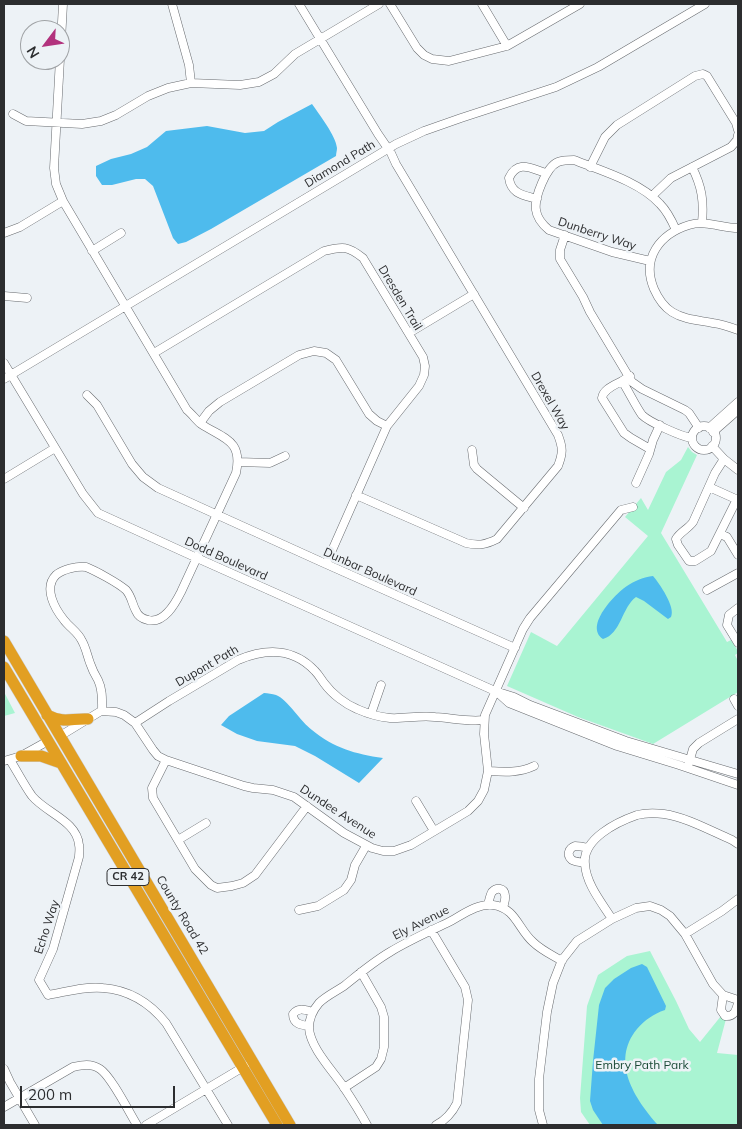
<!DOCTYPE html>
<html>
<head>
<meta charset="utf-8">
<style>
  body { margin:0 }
  #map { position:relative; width:742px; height:1129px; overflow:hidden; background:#edf2f6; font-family:Mulish,sans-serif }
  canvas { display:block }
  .frame { position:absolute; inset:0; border:5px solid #2c2d2f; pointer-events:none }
  .north { position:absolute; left:20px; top:20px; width:50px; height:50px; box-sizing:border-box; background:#edf2f6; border:1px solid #a0a3a6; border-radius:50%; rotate:239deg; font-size:14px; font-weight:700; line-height:20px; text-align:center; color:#2c2d2f }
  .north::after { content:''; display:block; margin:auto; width:18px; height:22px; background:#b2327d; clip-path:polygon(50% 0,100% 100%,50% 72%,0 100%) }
  .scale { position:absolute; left:20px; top:1086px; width:155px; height:22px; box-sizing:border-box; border:2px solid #2c2d2f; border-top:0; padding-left:6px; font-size:15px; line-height:18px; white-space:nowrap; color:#2c2d2f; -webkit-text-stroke:4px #edf2f6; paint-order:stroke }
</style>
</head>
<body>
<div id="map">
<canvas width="742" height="1129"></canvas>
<div class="frame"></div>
<div class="north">N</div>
<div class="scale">200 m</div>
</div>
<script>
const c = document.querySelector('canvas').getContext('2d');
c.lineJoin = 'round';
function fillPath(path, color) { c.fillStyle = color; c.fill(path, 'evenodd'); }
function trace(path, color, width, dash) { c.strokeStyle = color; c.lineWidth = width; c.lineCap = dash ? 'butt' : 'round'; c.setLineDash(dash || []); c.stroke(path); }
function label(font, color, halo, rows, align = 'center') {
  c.font = font + ' Mulish,sans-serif'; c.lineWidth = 5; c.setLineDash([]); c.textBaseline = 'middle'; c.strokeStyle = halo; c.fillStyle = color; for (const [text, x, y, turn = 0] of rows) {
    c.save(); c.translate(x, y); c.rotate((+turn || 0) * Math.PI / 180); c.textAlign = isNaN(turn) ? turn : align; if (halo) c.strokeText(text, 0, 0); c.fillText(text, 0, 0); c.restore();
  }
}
fillPath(new Path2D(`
  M688 447 692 452 697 455 661 533 727 642 731 640 738 651V653L735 655 738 661V692L653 744 578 717 507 686 531 632 557 646 648 536 625 517 641 498 648 510 666 472 681 460Z
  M4 692 15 713 4 716Z
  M650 951 676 1001 689 1029 700 1042 721 1016 726 1019 717 1053 738 1055V1125H590L581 1112 580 1098 587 1006 598 975 627 956Z`), '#a9f4d2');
fillPath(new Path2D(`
  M312 104C319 114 336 136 337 148 337 151 336 153 336 156L211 229 186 242 178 244 173 238 153 186 145 179H136L112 185H102L96 176V166L111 159 131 154 147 147 166 131 207 126 245 133 264 131 278 122Z
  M653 576C659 583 676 607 671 617 670 618 669 618 668 619L644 601 636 597C622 607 621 634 603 639 584 626 615 594 627 586 634 581 644 577 653 576Z
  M264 693C268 693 272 694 276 695 287 699 301 722 312 730 334 748 355 754 383 758L359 783 315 756 295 746 257 741 237 734 221 725 229 716Z
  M642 964 647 967 666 1006 665 1010C653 1014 645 1020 637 1029 610 1062 635 1099 658 1125H603L593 1110 590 1101 593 1061 599 1005 605 988 614 979 631 968Z`), '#4ebbed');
const minor = new Path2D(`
  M63 4 54 168 56 184 63 201 187 410C192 414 196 420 201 424 224 439 243 440 236 473L181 592C175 604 164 624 148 620 143 619 138 616 136 611 132 604 132 597 126 590 118 583 96 571 86 567 77 566 63 569 56 575 43 588 55 609 64 620 70 628 78 632 82 641 86 648 87 655 90 663 92 669 95 675 98 680 103 690 102 701 102 711
  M172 4 189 65 191 83
  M299 4 378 134 391 153 396 164 558 435C563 448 563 453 558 466L497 539C485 545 478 546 466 543L356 495
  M390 4 417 48 424 55 432 59 449 61 507 46 580 4
  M482 4 507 46
  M13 114 26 121 82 124 101 121 116 115 148 96 168 88 191 83 240 85 259 82 274 74 295 54 379 4
  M590 167 605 137 617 125 695 76 703 74 707 76 736 123 738 130
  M692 167C702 187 704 201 702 223
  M652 196 671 178 731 147 737 140 738 135
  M537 199C523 195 511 194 509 178 518 159 532 169 546 173
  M738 228C722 228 706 220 689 225 660 234 641 258 654 289 658 298 664 307 672 312 685 320 698 320 713 323 721 324 730 327 738 330
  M4 233 20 227 63 201
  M565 235 560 250V259L583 297 590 312 632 382 642 389 685 410 689 413 699 428
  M92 251 121 233
  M650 261 612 252 549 230C543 225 537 218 536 210 534 198 546 167 558 162 563 160 569 160 574 160 602 171 640 182 660 204 667 211 672 221 676 230
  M4 296 27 298
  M409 333 474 294
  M154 353 324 251C343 246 348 246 363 258L423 357 425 366 424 375 419 386 387 426 326 564
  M4 363 83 494 98 513 197 558 495 691 514 697 530 705 626 741 738 774
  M630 376 622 381C628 390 636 407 642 415 649 422 682 437 692 438
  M4 379 396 144 424 131 461 118 556 87 598 67 705 4
  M622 381C615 385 603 389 602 398L624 433 631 438 650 449
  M87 395 97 405 132 464 143 477 158 488 326 564 515 648
  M200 423 209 411 220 402 299 355 314 351 326 353 336 360 369 414 377 421 387 426
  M692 438a12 12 0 1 1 24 0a12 12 0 1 1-24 0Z
  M709 428 738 402
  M713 432 738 410
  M712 446 724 459 738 470
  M472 450 474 465 477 469 524 508
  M724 459 715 473 693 522C688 529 680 532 676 539L678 545 689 561H695L711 551 737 499
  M238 462 270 463 285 456
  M4 479 55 448
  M636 483 649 454 653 440 660 425
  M709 487 738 500
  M720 534 727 537 738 555
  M707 590 738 573
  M738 608 729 615 727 625 738 643
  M499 694 509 703 617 746 679 765 738 785
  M734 699 738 706
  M371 714 381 685
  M135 723 169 701 238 660C266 648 294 648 315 671 319 675 321 679 324 683 332 694 345 704 357 709 366 713 379 717 390 718 404 719 420 715 435 717 452 718 468 722 484 720
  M60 736 101 711 116 712 124 715 135 723 153 750 158 756 166 760 244 786 253 788 273 790 294 797 344 833 372 848 383 851H394L411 845 468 811 478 801 484 790 488 771 484 734 485 715 523 629 530 618 621 510 633 507
  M10 760C17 771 24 785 32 796 46 813 77 821 79 845 80 849 79 853 79 857L53 949 39 980 48 995C66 992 85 986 103 988 129 990 150 1003 166 1023L228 1125
  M166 760 152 788 153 798 195 869 211 885 217 888 232 886 243 883 255 875 307 806
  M4 761 21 756 48 741
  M689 763 693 749 699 743 738 719
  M488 771C505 772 519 773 534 766
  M416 801 434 831
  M178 840 206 823
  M584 863C581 862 575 862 572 860 566 855 569 848 575 846 579 846 584 847 588 848
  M488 905C489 901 490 895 492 892 497 887 504 888 505 895 506 899 504 904 503 908
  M299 910 318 906 344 890 351 880 355 865 366 846
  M612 919C602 903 586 884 585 864 582 839 617 822 637 815 645 813 655 813 664 814 686 817 711 831 732 840L738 844
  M431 930 465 987 468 1000 457 1103C452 1113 446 1120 436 1125
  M685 934 722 911 738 899
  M723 995 721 1010 725 1016C734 1017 736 1011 738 1003
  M309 1026C301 1025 293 1024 293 1014 298 1007 305 1010 313 1012
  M4 1069 10 1082 35 1125
  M344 1088 376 1067 381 1059 384 1047V1017L381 1007 361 972
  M4 1107 73 1067C82 1065 91 1063 100 1069 111 1076 129 1112 137 1125
  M146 1125 245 1066
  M367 1125C360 1112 351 1098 343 1086 332 1070 310 1047 309 1028 309 1018 313 1010 319 1003 326 996 335 992 344 986 359 974 373 962 390 952 408 941 428 932 447 923 461 916 477 903 493 905 516 908 518 929 533 942 541 950 552 955 562 961
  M543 1125 539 1110V1079L547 1012 553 983 562 960 577 941 612 919 636 908 650 906 661 910 670 916 685 934 713 984 723 995 738 1000`);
const highway = new Path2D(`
  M4 641 290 1125
  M4 667 277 1125
  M47 715C65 724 71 718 88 719
  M21 756H41L61 763`);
trace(minor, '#686b6f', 9);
trace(highway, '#cccdcd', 12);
trace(minor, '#fff', 8);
trace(highway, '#e29f22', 11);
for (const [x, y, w] of [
  [128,877,42]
]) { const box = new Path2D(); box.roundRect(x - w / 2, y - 8.5, w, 17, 4); c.fillStyle = '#edf2f6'; c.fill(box); trace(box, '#2c2d2f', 1); }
label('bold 11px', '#2c2d2f', null, [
  ["CR 42",128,877]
]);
label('12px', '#2c2d2f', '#edf2f6', [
  ["Diamond Path",340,164,-31],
  ["Dunberry Way",597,234,18],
  ["Dresden Trail",400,298,59],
  ["Drexel Way",550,401,60],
  ["Dodd Boulevard",226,559,24],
  ["Dunbar Boulevard",370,572,24],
  ["Dupont Path",207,666,-30],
  ["Dundee Avenue",338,812,33],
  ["County Road 42",182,915,59],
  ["Ely Avenue",421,923,-27],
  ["Echo Way",47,927,-72]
]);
label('12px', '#1b4a37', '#edf2f6', [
  ["Embry Path Park",642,1065]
]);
</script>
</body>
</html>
